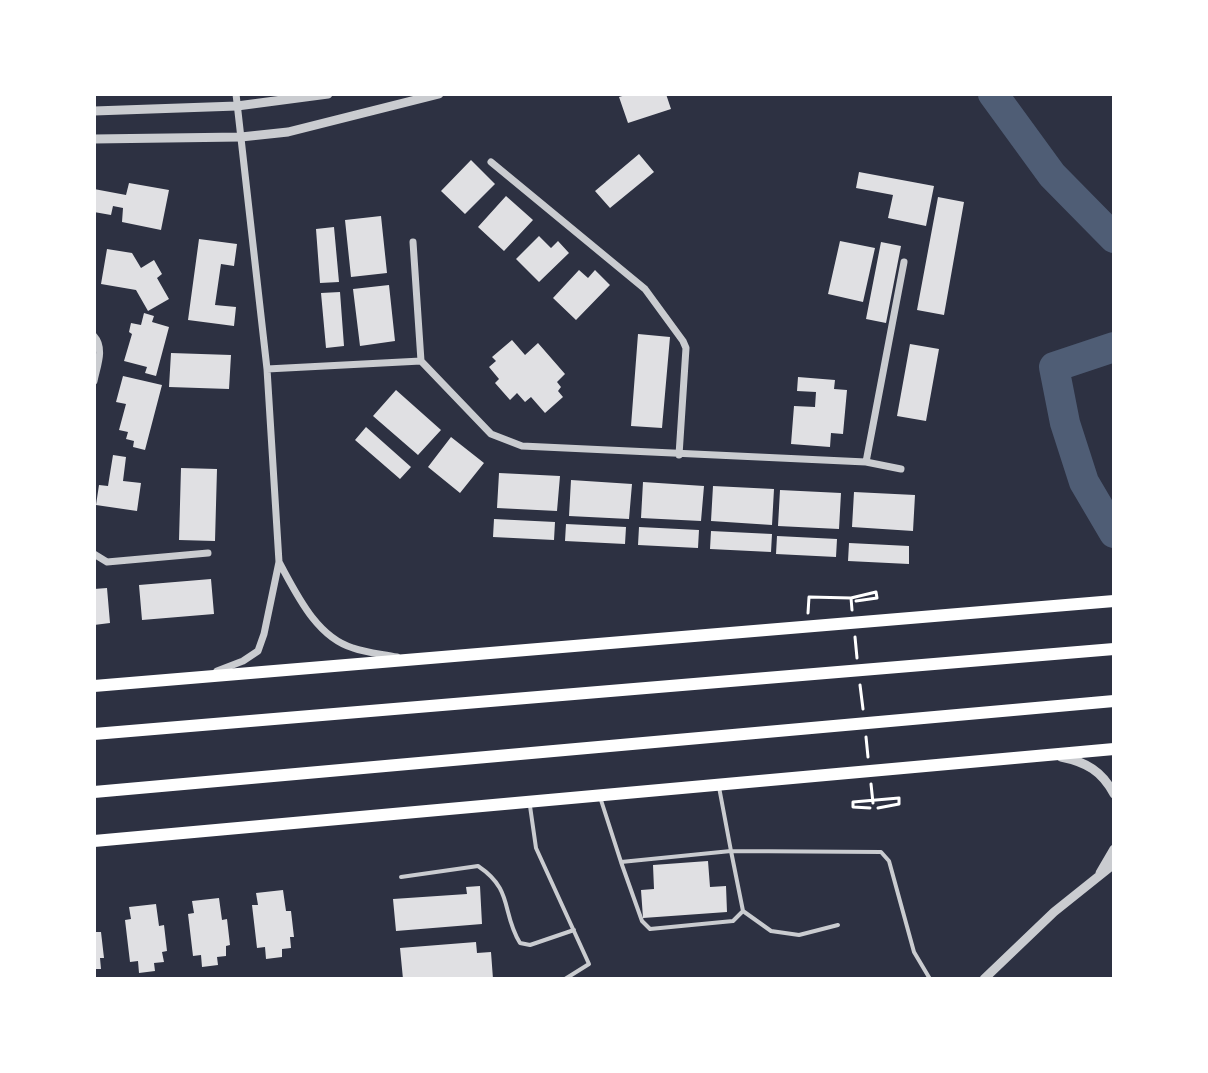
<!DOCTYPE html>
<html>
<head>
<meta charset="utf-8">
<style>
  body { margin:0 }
  #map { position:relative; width:1208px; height:1073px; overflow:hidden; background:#2d3142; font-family:Signika,sans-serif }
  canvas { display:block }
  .frame { position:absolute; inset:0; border:96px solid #fff; pointer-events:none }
</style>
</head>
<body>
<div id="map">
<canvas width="1208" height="1073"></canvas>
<div class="frame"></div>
</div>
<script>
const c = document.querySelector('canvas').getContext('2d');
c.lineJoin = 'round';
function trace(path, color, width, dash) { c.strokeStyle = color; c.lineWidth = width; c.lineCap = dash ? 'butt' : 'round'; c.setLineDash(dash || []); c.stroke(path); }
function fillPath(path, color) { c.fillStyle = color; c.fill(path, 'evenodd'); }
trace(new Path2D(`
  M993 94 1052 175 1114 238
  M1114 347 1054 367 1065 423 1084 482 1114 533`), '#4f5d75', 30);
fillPath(new Path2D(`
  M629 94H666L671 109 628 123 619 97Z
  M639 154 654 172 610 208 595 191Z
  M471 160 495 184 465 214 441 191Z
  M859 172 934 186 926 226 888 218 893 195 856 188Z
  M129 183 169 190 161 230 122 222 123 208 113 206 111 215 94 212V189L126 195Z
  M506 196 533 220 504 251 478 227Z
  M938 197 964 202 944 315 917 310Z
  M381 216 387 273 351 277 345 220Z
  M334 227 339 282 320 283 316 229Z
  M539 236 551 248 558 241 569 253 539 282 516 259Z
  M199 239 237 244 234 266 221 264 215 305 236 307 234 326 188 320Z
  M840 241 875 248 863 302 828 294Z
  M881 242 901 246 886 323 866 319Z
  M107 249 132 253 141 268 154 260 162 274 157 278 169 299 148 311 136 290 101 284Z
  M579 270 588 278 595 270 610 285 576 320 553 298Z
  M389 285 395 341 360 346 353 289Z
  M340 292 344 346 326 348 321 293Z
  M144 313 154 316 152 322 169 327 156 376 145 373 147 367 124 361 132 334 129 332 131 323 141 325Z
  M638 334 670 337 662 428 631 426Z
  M512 340 525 355 538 343 565 374 557 382 561 387 558 391 563 397 545 413 531 397 525 402 517 393 510 400 495 383 499 379 489 367 496 361 492 357Z
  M910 344 939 349 926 421 897 416Z
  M171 353 231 355 229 389 169 387Z
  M123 376 162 385 145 450 133 447 134 441 126 439 128 432 119 430 126 404 116 402Z
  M798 377 835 380 834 389 847 390 843 434 831 433 830 447 791 444 794 406 815 407 816 392 797 391Z
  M396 390 441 430 418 455 373 416Z
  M366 427 411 467 400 479 355 440Z
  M451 437 484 463 460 493 428 467Z
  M113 455 126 457 123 481 141 483 137 511 96 505 99 485 108 486Z
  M181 468 217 469 215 541 179 540Z
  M499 473 560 476 557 511 497 508Z
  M571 480 632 484 629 519 569 516Z
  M643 482 704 486 701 521 641 518Z
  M713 486 774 489 772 525 711 521Z
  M780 490 841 493 839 529 778 526Z
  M854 492 915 495 913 531 852 527Z
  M494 519 555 522 554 540 493 537Z
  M566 524 626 527 625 544 565 541Z
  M639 527 699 530 698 548 638 545Z
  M711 531 772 534 771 552 710 549Z
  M777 536 837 539 836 557 776 554Z
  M849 543 909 546V564L848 561Z
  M211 579 214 614 142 620 139 585Z
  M107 588 110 623 94 625V589Z
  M708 861 710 887 726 886 727 912 643 918 641 890 654 889 653 865Z
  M480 886 482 924 396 931 393 899 467 894 466 887Z
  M283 890 286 911H291L294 937H290L291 948 282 949V957L266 959 265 947 257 948 252 905H258L256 893Z
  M219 898 222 920 227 919 230 945 226 946V956L217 957 218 965 202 967 201 955 193 956 188 914 194 913 192 901Z
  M156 904 159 926 164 925 167 951 162 952 164 962 154 963 155 971 139 973 138 961 130 962 125 920 131 919 129 907Z
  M94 932H101L104 958H100L101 969H94Z
  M476 942 477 953 491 952 493 979H403L400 948Z`), '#e0e0e3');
trace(new Path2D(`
  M851 598 852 610
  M808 613 809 597 851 598 876 592 877 598 856 601
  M855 637 857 658
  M860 685 863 709
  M866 737 868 757
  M871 784 873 803
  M870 808 853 807V802L899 798V804L878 808`), '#fff', 3);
trace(new Path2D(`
  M600 797 621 862 731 851 719 787
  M530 806 536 848 589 964 565 979
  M621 862 642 921 650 929 733 921 743 911 731 851 881 852 889 861 914 952 930 979
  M401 877 478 866C514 890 501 912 520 943L530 945 574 930
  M743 911 771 931 799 935 838 925`), '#caccd0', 4);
trace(new Path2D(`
  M491 162 645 289 683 341 686 348 679 455
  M413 242 421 361
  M94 336C105 348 97 366 94 381
  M267 369 421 361 491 434 522 446 866 462 901 469
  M866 462 904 262
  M94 554 107 562 208 553
  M279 562C296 593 316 637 353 648 367 653 383 654 397 657
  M217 671 243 661 258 651 264 634 279 562 267 369 236 94`), '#caccd0', 7);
trace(new Path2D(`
  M94 111 237 106 328 94
  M94 139 241 137 288 132 439 94
  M1061 757C1086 762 1102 771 1114 794
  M1100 873 1114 849
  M984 979 1054 912 1114 864`), '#caccd0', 9);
trace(new Path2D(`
  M94 686 1114 601
  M94 841 1114 749`), '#fff', 12);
trace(new Path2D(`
  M94 734 1114 649
  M94 792 1114 701`), '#fff', 12);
</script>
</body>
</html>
